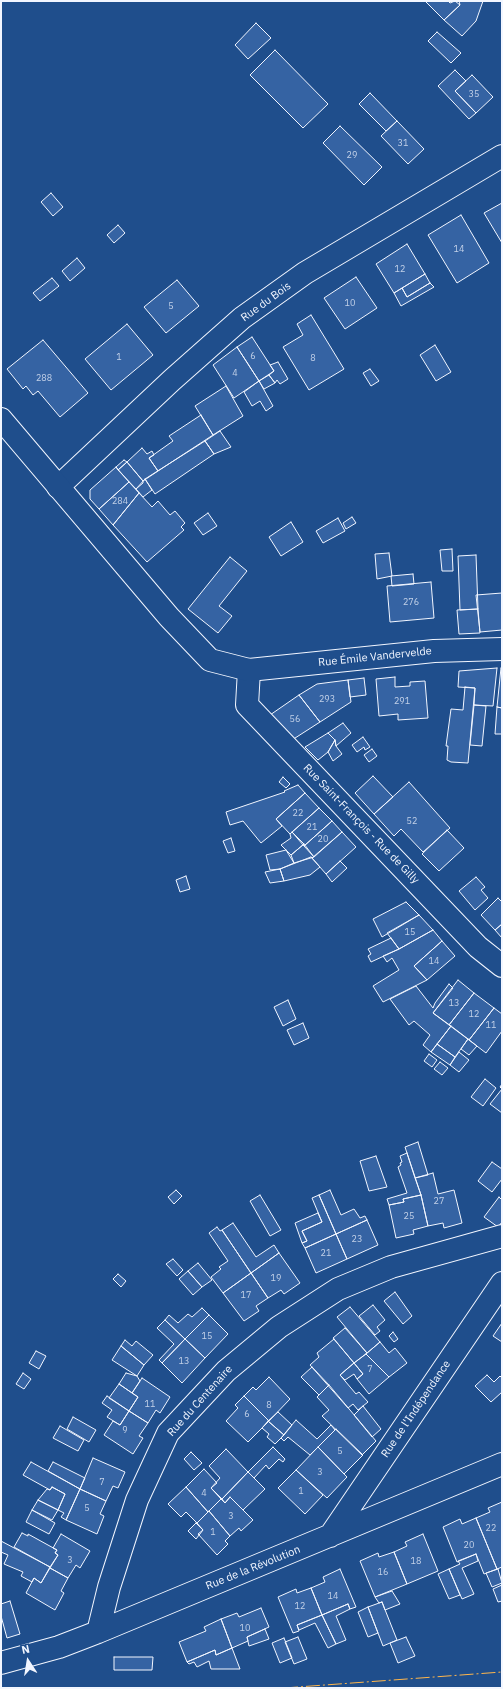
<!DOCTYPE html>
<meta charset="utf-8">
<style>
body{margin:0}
#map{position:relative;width:503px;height:1689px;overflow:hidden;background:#1f4e8c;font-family:"IBM Plex Sans",sans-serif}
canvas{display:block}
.frame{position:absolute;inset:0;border:2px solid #f2f6ff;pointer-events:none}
.north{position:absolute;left:8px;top:1641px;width:40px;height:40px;-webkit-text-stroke:3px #1f4e8c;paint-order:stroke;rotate:348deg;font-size:11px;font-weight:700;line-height:16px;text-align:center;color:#f2f6ff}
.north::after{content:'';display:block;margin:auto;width:14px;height:18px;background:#f2f6ff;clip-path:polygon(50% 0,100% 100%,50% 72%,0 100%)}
</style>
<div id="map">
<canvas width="503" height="1689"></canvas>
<div class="frame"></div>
<div class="north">N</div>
</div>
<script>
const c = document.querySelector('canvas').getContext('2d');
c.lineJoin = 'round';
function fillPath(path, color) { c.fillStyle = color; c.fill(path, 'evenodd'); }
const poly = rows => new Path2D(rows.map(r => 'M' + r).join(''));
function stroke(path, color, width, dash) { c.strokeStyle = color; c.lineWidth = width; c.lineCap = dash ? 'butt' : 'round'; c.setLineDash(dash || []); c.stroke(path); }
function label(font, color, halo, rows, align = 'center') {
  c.font = font + ' "IBM Plex Sans",sans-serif'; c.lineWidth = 3; c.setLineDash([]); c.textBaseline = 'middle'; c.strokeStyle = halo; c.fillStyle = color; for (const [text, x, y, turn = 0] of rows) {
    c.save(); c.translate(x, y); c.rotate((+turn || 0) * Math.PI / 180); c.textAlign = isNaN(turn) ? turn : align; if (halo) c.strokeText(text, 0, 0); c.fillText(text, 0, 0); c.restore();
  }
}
const building = poly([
 [425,1,448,1,450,3,455,1,460,5,444,20,425,1],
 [459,1,483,1,476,21,462,36,444,20,460,5,459,1],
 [256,23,271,38,248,59,235,45,256,23],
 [437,32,461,53,451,63,428,41,437,32],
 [275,50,328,104,303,128,250,75,275,50],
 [455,70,466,81,455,91,476,113,469,119,438,86,455,70],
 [472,75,493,97,476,113,455,91,472,75],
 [370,93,397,121,386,131,359,104,370,93],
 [397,121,424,149,408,164,381,136,397,121],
 [340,126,382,167,364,185,323,143,340,126],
 [51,193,63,207,53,216,41,202,51,193],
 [502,203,502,243,484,213,502,203],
 [461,215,489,263,457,283,428,235,461,215],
 [118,225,125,233,114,243,107,235,118,225],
 [407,244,425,274,394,293,376,264,407,244],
 [77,258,85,268,70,281,62,271,77,258],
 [425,274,430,283,407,297,402,288,425,274],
 [356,277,377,308,345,329,324,298,356,277],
 [52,278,59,286,40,301,33,293,52,278],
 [177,280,199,306,166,333,144,307,177,280],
 [430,283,434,287,401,306,394,293,402,288,407,297,430,283],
 [311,315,344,369,309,390,283,347,303,335,297,324,311,315],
 [127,324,153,355,111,390,85,359,127,324],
 [252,337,274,371,259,381,237,347,252,337],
 [43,340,88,393,60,417,38,391,33,395,26,386,23,389,7,369,43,340],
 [435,345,451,372,436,381,420,355,435,345],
 [237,347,259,381,234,398,213,365,237,347],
 [278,362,288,379,280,384,277,380,275,383,269,375,274,371,270,365,278,362],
 [370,369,379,381,371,386,363,373,370,369],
 [269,375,275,383,264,389,259,381,269,375],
 [259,381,273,406,266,411,260,401,252,406,244,392,259,381],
 [226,386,243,416,213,435,195,406,226,386],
 [201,415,213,435,158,471,149,458,173,441,169,436,201,415],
 [220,431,231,447,214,454,205,441,220,431],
 [205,441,214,454,155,494,145,479,205,441],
 [142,448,147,454,152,451,154,455,149,458,158,471,143,481,127,462,142,448],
 [124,460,127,462,118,470,116,467,124,460],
 [127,462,143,481,143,483,136,489,118,470,127,462],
 [116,467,129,482,99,509,90,499,90,490,116,467],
 [145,479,152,490,143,497,136,489,145,479],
 [129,482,139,493,113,525,99,509,129,482],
 [139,493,152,507,158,501,170,515,175,511,185,523,181,527,184,530,147,562,113,525,139,493],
 [208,513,217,526,203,535,194,523,208,513],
 [352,517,356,523,346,529,343,523,352,517],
 [338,518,345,531,323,543,316,531,338,518],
 [291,522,303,542,281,556,269,537,291,522],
 [452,549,453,571,442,571,440,550,452,549],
 [389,553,392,576,377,579,375,554,389,553],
 [476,555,478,609,460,610,458,556,476,555],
 [230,557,247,571,219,606,232,616,218,633,188,609,230,557],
 [413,574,414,584,392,586,391,576,413,574],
 [431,582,434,618,390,622,387,586,431,582],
 [502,593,502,630,480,632,476,595,502,593],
 [478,609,480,633,459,634,457,610,478,609],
 [497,668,493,706,474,705,475,688,458,687,459,671,497,668],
 [501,668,502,668,502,708,497,707,501,668],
 [395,677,395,687,410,686,410,682,425,681,428,718,398,720,398,714,379,716,376,679,395,677],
 [364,678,366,695,350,697,348,680,364,678],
 [348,680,351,702,320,722,299,695,317,684,348,680],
 [465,687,475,688,468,763,451,762,447,760,448,746,446,746,451,709,463,710,465,687],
 [299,695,320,722,292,740,270,715,299,695],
 [474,705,486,706,482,746,470,745,474,705],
 [497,707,502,708,502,734,495,734,497,707],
 [343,723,351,733,336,746,335,740,328,733,343,723],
 [328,733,335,740,328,752,318,760,305,747,328,733],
 [363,737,370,747,365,750,364,747,357,752,352,745,363,737],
 [335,740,336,746,342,754,333,761,328,752,335,740],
 [372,749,377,756,369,762,364,755,372,749],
 [373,776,393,797,374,814,355,793,373,776],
 [283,777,290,784,286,788,279,782,283,777],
 [409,782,450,828,423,852,401,829,394,836,374,814,409,782],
 [298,785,305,793,276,819,282,826,261,843,243,821,230,825,226,812,285,792,284,791,298,785],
 [305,793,319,808,290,834,276,819,305,793],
 [319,808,332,821,304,846,292,832,319,808],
 [332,821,342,832,314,857,304,846,332,821],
 [447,830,464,848,439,871,422,854,447,830],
 [292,832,304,844,291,855,281,845,291,838,290,834,292,832],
 [342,832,356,847,326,874,312,858,342,832],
 [231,838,235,851,228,853,223,841,231,838],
 [304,844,314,857,294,863,291,855,304,844],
 [286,850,294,863,280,869,270,870,266,855,286,850],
 [311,857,320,867,310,875,284,881,280,869,311,857],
 [340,861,347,868,332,882,326,874,340,861],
 [280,869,284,881,270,883,265,872,280,869],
 [186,876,190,889,180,892,176,880,186,876],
 [476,877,485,887,481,890,488,898,475,910,459,891,476,877],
 [498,898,502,902,502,924,495,930,481,915,498,898],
 [406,902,419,915,382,937,373,919,406,902],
 [419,915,433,930,399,949,387,933,419,915],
 [502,924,502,938,495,930,502,924],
 [433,930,442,941,414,966,427,980,383,1002,373,986,399,970,392,958,387,962,383,956,399,949,433,930],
 [391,938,399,949,371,962,368,956,371,954,368,949,391,938],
 [442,941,455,956,427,980,414,966,442,941],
 [458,980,474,993,449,1025,433,1013,458,980],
 [449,984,453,988,433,1013,451,1026,431,1052,423,1045,430,1035,414,1021,409,1025,390,999,416,986,433,1008,435,1003,449,984],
 [474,993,494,1008,469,1040,449,1025,474,993],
 [288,1000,296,1019,283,1026,274,1007,288,1000],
 [494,1008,502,1014,502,1031,486,1053,469,1040,494,1008],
 [303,1023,309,1038,294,1045,287,1030,303,1023],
 [451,1026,468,1039,455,1057,437,1044,451,1026],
 [468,1039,477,1046,469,1055,461,1049,468,1039],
 [437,1044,455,1057,450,1065,431,1052,437,1044],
 [459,1052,469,1060,459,1072,450,1065,459,1052],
 [429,1054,437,1060,432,1067,424,1061,429,1054],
 [440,1062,448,1068,442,1075,434,1069,440,1062],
 [485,1079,496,1088,483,1106,471,1097,485,1079],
 [502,1084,502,1113,490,1104,502,1089,500,1087,502,1084],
 [418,1142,428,1175,415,1178,405,1147,418,1142],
 [407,1153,421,1195,403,1199,404,1202,389,1205,387,1199,407,1193,398,1167,401,1165,400,1163,402,1162,400,1156,407,1153],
 [376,1156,387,1187,369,1191,360,1161,376,1156],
 [492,1162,502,1169,502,1179,492,1192,478,1181,492,1162],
 [433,1173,438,1194,454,1190,462,1223,444,1228,443,1223,428,1226,421,1195,415,1178,433,1173],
 [176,1190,182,1196,174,1204,168,1197,176,1190],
 [330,1190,341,1215,354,1209,360,1218,365,1216,367,1220,336,1234,319,1195,330,1190],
 [260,1195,281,1230,270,1236,250,1201,260,1195],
 [319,1195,336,1234,305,1248,302,1243,307,1241,302,1231,322,1222,312,1198,319,1195],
 [421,1195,428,1226,413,1230,414,1234,396,1238,389,1205,404,1202,403,1199,421,1195],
 [499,1197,502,1200,502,1222,498,1227,484,1217,499,1197],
 [318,1213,322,1222,302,1231,307,1241,302,1243,295,1223,318,1213],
 [367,1220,378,1245,347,1259,336,1234,367,1220],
 [233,1223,256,1257,274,1245,279,1253,251,1273,222,1230,233,1223],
 [217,1227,220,1231,222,1230,251,1273,223,1293,211,1277,221,1269,219,1267,228,1261,209,1233,217,1227],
 [336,1234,347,1259,316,1273,305,1248,336,1234],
 [279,1253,300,1283,284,1294,281,1290,268,1298,251,1273,279,1253],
 [173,1259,183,1270,177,1276,166,1264,173,1259],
 [198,1263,212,1280,202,1287,188,1271,198,1263],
 [188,1271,202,1287,193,1295,179,1279,188,1271],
 [251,1273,268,1298,256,1306,259,1311,244,1321,223,1293,251,1273],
 [118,1274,126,1281,121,1287,113,1279,118,1274],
 [395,1292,412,1316,403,1324,384,1301,395,1292],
 [373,1305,385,1320,377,1327,380,1331,375,1335,359,1316,373,1305],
 [350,1307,380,1342,367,1353,337,1317,350,1307],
 [202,1308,209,1315,185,1339,165,1320,169,1315,178,1323,188,1314,192,1317,202,1308],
 [209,1315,228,1334,205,1358,185,1339,209,1315],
 [165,1320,185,1339,162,1363,159,1360,174,1344,157,1328,165,1320],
 [502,1323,502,1342,493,1336,502,1323],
 [345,1328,367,1353,354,1363,333,1338,345,1328],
 [393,1332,398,1339,394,1342,389,1336,393,1332],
 [185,1339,205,1358,182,1383,162,1363,185,1339],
 [334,1339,354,1363,340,1375,356,1394,359,1392,368,1402,358,1410,353,1404,348,1408,310,1365,319,1357,317,1353,334,1339],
 [125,1340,132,1346,136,1341,153,1355,144,1365,121,1346,125,1340],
 [380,1342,389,1353,395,1348,407,1363,389,1377,366,1354,380,1342],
 [121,1346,144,1365,137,1376,112,1360,121,1346],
 [36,1351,46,1356,39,1369,29,1363,36,1351],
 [366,1354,389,1377,369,1394,357,1379,363,1374,354,1363,366,1354],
 [354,1363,363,1374,357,1379,354,1374,345,1380,340,1375,354,1363],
 [312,1367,329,1385,319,1395,301,1377,312,1367],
 [23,1373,31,1379,24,1389,16,1384,23,1373],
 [126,1373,137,1376,140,1381,132,1393,119,1384,126,1373],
 [487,1375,494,1382,500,1376,502,1378,502,1392,491,1402,475,1386,487,1375],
 [269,1377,290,1399,269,1421,244,1396,253,1387,256,1390,269,1377],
 [142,1378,170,1397,160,1413,156,1410,148,1423,129,1411,138,1397,132,1393,142,1378],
 [119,1384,138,1397,129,1411,109,1398,119,1384],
 [329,1385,376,1441,362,1455,322,1416,329,1410,317,1397,329,1385],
 [107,1396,129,1411,120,1425,107,1417,112,1410,102,1403,107,1396],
 [244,1396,269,1421,248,1442,226,1421,238,1408,235,1405,244,1396],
 [363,1406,381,1429,372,1437,354,1415,363,1406],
 [129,1411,148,1423,139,1436,143,1438,133,1454,104,1435,113,1421,120,1425,129,1411],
 [278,1412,292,1425,284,1435,268,1421,278,1412],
 [73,1417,96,1430,89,1442,67,1429,73,1417],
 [296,1420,317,1439,331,1425,335,1430,310,1455,288,1437,284,1441,281,1438,296,1420],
 [268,1421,284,1435,275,1444,267,1437,269,1434,262,1428,268,1421],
 [60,1426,84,1440,78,1451,53,1438,60,1426],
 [336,1429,363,1455,344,1474,318,1447,336,1429],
 [273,1447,285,1459,283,1462,279,1459,269,1469,266,1465,254,1478,248,1472,273,1447],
 [318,1447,347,1477,327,1498,296,1470,318,1447],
 [226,1449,248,1472,222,1499,211,1488,220,1478,209,1466,226,1449],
 [191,1452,202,1463,194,1470,184,1459,191,1452],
 [93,1458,125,1472,118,1488,113,1486,106,1501,80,1489,93,1458],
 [31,1462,80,1489,66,1520,61,1517,64,1513,58,1510,65,1494,52,1487,50,1490,23,1475,31,1462],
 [53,1462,85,1478,80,1489,48,1471,53,1462],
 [204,1469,217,1483,211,1488,221,1499,208,1512,186,1487,204,1469],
 [296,1470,323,1495,305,1514,278,1488,296,1470],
 [248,1472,265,1489,243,1510,230,1497,225,1503,222,1499,248,1472],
 [52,1487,65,1494,58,1510,38,1500,47,1489,50,1490,52,1487],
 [186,1487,208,1512,197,1523,186,1512,181,1517,168,1504,186,1487],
 [80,1489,106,1501,100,1514,104,1516,97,1534,66,1520,80,1489],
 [230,1497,253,1520,241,1531,239,1528,230,1536,209,1511,221,1499,225,1503,230,1497],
 [38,1500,58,1510,52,1520,32,1510,38,1500],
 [502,1502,502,1567,497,1569,476,1518,490,1512,488,1508,502,1502],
 [32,1510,55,1523,49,1534,26,1522,32,1510],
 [209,1511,230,1536,225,1541,228,1544,217,1555,198,1534,203,1530,197,1523,209,1511],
 [476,1518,497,1569,484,1574,476,1554,457,1562,443,1527,460,1519,462,1524,476,1518],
 [196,1523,203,1530,196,1539,188,1531,196,1523],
 [22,1533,28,1536,28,1534,57,1550,55,1553,58,1555,50,1567,14,1547,22,1533],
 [61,1534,90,1551,80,1568,76,1565,68,1578,50,1568,58,1555,55,1553,57,1550,53,1548,61,1534],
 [423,1534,438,1571,407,1584,394,1552,407,1546,405,1542,423,1534],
 [1,1541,50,1567,41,1583,34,1578,32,1582,21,1576,23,1572,4,1564,8,1555,1,1552,1,1541],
 [394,1552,407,1584,375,1597,360,1561,378,1553,379,1557,394,1552],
 [476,1554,478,1561,462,1568,474,1594,462,1599,449,1569,460,1564,458,1561,476,1554],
 [50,1568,68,1578,61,1591,64,1593,55,1610,26,1593,34,1578,41,1583,50,1568],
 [340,1569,356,1607,350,1609,348,1604,322,1615,311,1588,325,1582,323,1577,340,1569],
 [449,1569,460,1595,449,1599,438,1574,449,1569],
 [498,1569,502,1583,492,1587,486,1573,498,1569],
 [502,1585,502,1601,498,1602,493,1589,502,1585],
 [311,1588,322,1615,297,1625,299,1631,293,1633,278,1597,296,1589,297,1593,311,1588],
 [392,1591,400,1604,385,1610,382,1602,379,1603,375,1597,392,1591],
 [10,1601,20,1634,7,1638,1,1616,1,1604,10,1601],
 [382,1602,397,1640,383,1646,368,1607,382,1602],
 [348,1604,350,1609,336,1616,346,1640,336,1644,322,1615,348,1604],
 [368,1607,378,1633,368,1637,358,1612,368,1607],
 [261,1608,269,1627,247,1637,248,1641,232,1648,221,1619,237,1613,239,1617,261,1608],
 [322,1615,336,1644,328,1648,315,1623,299,1630,297,1625,322,1615],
 [221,1619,232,1648,216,1655,215,1650,187,1662,179,1642,206,1631,204,1627,221,1619],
 [265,1629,269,1639,249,1646,247,1637,265,1629],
 [298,1637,307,1659,294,1664,285,1642,298,1637],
 [406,1637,415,1656,398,1663,390,1643,406,1637],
 [284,1638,292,1658,280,1663,272,1643,284,1638],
 [232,1648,240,1669,211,1669,209,1661,197,1667,194,1662,189,1664,187,1662,215,1650,216,1655,232,1648],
 [114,1657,153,1657,152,1670,114,1670,114,1657]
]);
const minor = poly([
 [58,487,172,380,242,318,305,273,502,156],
 [249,670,247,705,478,947,502,966],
 [330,1536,502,1283],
 [98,1632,109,1587,137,1500,168,1433,226,1371,279,1327,338,1289,391,1267,502,1236],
 [1,1663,59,1647,98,1632,502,1464]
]);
const tertiary = poly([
 [1,419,169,617,210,660,249,670,434,651,502,649]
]);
const power = poly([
 [284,1688,502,1672]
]);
const numberNames = [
 ["35",474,94],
 ["31",403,143],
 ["29",352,155],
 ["14",459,249],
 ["12",400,269],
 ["10",350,303],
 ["5",171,306],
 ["6",253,356],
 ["1",119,357],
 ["8",313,358],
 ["4",235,373],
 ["288",44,378],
 ["284",120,501],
 ["276",411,602],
 ["293",327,699],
 ["291",402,701],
 ["56",295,719],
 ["22",298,813],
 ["52",412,821],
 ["21",312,827],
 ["20",323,839],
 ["15",410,932],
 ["14",434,961],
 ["13",454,1003],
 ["12",474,1014],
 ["11",491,1025],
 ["27",439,1201],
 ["25",409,1216],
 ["23",357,1239],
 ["21",326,1253],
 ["19",276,1278],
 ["17",246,1295],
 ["15",207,1336],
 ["13",184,1361],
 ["7",370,1369],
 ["11",150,1404],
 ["8",269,1405],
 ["6",247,1414],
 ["9",125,1430],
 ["5",340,1451],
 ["3",320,1472],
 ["7",102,1482],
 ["1",301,1491],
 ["4",204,1493],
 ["5",87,1508],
 ["3",231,1516],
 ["22",491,1528],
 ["1",213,1532],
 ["20",469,1545],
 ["3",70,1560],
 ["18",416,1561],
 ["16",383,1572],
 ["14",333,1596],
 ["12",300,1606],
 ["10",245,1628]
];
const streetNames = [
 ["Rue du Bois",266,302,-36],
 ["Rue Émile Vandervelde",375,657,-6],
 ["Rue Saint-François - Rue de Gilly",361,824,46],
 ["Rue du Centenaire",200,1401,-48],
 ["Rue de l'Indépendance",416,1409,-56],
 ["Rue de la Révolution",253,1568,-22]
];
fillPath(building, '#3563a3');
stroke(building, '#f2f6ff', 1);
stroke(minor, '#f2f6ff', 24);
stroke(tertiary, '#f2f6ff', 24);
stroke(minor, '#1f4e8c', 22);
stroke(tertiary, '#1f4e8c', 22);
stroke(power, '#ffb74d', 1, [14, 3, 2, 3]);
label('9px', '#c3d1e8', null, numberNames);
label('11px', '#f2f6ff', '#1f4e8c', streetNames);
</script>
